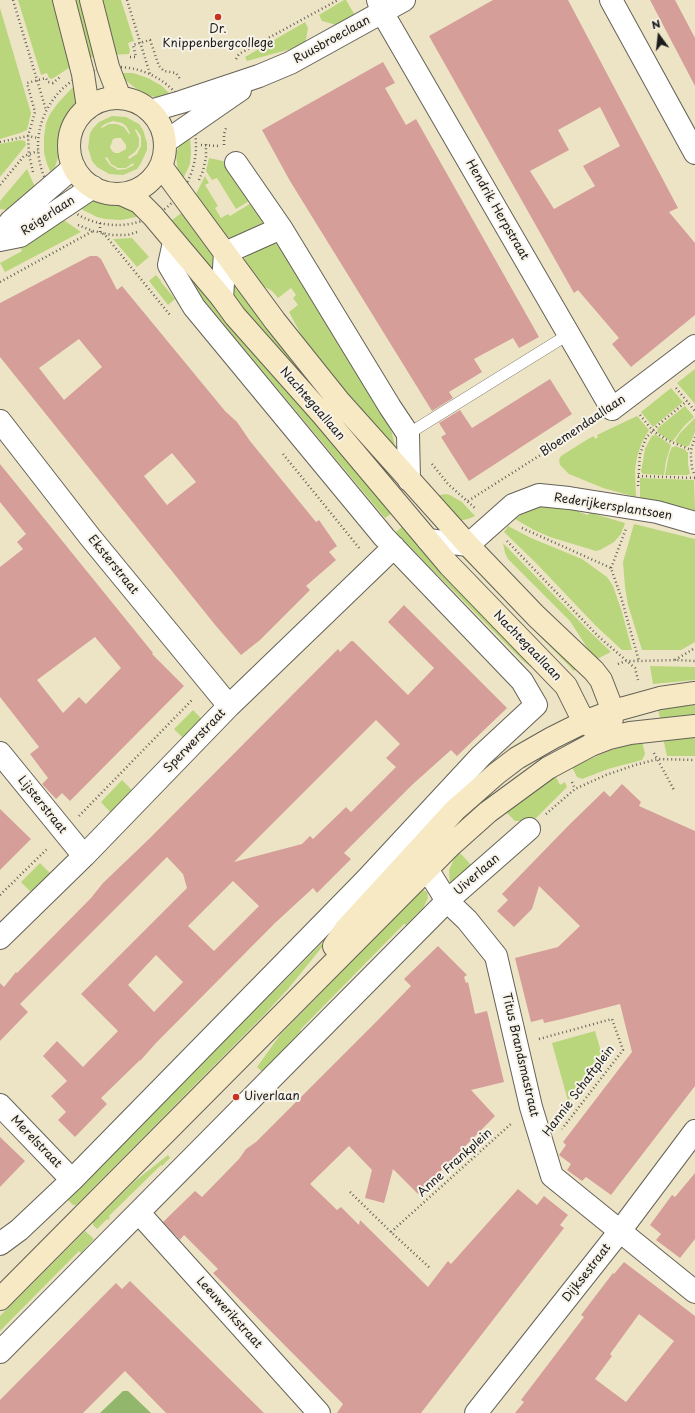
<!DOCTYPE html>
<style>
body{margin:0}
#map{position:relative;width:695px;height:1413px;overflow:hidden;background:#ede4c6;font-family:"Playpen Sans",sans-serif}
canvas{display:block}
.north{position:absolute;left:639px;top:16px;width:40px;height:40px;-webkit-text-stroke:3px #f7f3e8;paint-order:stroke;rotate:345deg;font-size:11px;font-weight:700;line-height:16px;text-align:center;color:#1c1c1c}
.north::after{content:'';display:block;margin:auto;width:14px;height:18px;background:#1c1c1c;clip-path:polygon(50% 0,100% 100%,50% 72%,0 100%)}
</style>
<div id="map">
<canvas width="695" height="1413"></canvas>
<div class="north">N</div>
</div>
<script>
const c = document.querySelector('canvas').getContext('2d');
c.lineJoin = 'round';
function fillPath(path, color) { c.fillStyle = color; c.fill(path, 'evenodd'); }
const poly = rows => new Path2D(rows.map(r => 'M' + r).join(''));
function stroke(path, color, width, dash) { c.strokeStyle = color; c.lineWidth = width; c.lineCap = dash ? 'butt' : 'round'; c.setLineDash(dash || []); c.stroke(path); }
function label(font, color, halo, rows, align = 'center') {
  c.font = font + ' "Playpen Sans",sans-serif'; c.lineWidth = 4; c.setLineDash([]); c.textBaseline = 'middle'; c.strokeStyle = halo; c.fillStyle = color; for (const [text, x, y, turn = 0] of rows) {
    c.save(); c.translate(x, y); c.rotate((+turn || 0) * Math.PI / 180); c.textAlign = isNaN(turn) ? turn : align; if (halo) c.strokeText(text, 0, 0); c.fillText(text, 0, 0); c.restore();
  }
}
const green = poly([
 [18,0,57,0,75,64,52,79,49,78,47,73,41,75],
 [71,0,80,0,96,56,88,58],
 [102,0,121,0,134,41,128,43,130,50,129,54,112,55],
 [344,0,346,0,356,17,340,26,322,21,319,15],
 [0,8,31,113,27,130,20,133,0,139],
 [305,22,308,28,305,45,247,61,245,57],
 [121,73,133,73,148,78,162,86,172,96,159,98,143,94,124,79],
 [78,83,78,100,63,130,58,158,55,167,51,173,47,164,44,153,44,137,46,123,50,114,58,103,71,89],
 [112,116,126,117,139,124,143,130,147,143,147,150,141,163,137,169,123,175,109,174,97,167,92,161,88,148,90,133,94,127,99,122],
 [113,121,122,123,126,126,130,133,129,134,124,127,117,124,109,124,102,128,101,127,105,124],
 [136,129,141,136,141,146,137,154,129,159,128,157,135,152,139,146,139,138,135,130],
 [117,138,121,138,126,145,126,149,119,153,115,153,112,151,110,147,113,139],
 [107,157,111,164,118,168,126,168,133,163,134,165,126,169,118,170,110,165,105,158],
 [190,137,191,152,190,164,182,181,178,174,176,154,180,143],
 [20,140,25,141,26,145,0,177,0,144],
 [209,158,223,161,227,163,254,198,236,209,217,178,212,180,206,171],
 [27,169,35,187,8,210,0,209,0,201],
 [205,176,209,183,205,185,218,206,215,208,221,218,228,214,230,216,256,200,264,220,261,225,235,238,230,238,223,235,194,198],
 [94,200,130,207,141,216,121,220,105,219,97,217,75,206,85,201],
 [184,211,218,257,216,276,168,223],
 [58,216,81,232,5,272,0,263,22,251,21,248,22,246],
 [132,238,149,257,137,267,113,239],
 [274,243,284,248,388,417,396,450,312,355,289,312,298,305,293,298,296,295,291,288,278,298,272,291,256,282,241,261,262,245],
 [188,272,392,513,385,518,193,287,189,281],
 [156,275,161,281,161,282,175,299,168,305,149,281],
 [229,276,317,387,282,359,233,301],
 [695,369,695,404,677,383],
 [671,388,683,402,653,427,641,412],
 [685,406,694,417,684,426,672,442,657,432,658,431,657,430,659,427],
 [637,416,649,430,642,442,637,457,635,470,636,497,603,488,569,474,560,465,559,460,561,456,588,439,594,436,595,439,598,437,597,435],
 [695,418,695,432,689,446,688,445,687,447,676,443,676,441,675,441,680,433],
 [655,434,671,445,666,461,664,475,643,474,641,472,645,449,651,437,653,435,654,436],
 [675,446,686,450,686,452,688,452,688,464,690,474,689,474,688,475,665,475,669,454,672,447,674,447],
 [640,478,694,480,695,511,640,498],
 [445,494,450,495,462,502,475,516,468,519,457,521,436,499,440,495],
 [545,506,573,509,587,515,591,513,625,523,621,534,614,542,600,550,596,551,550,537,534,530,515,519,522,514,533,509],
 [634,524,695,539,695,642,681,650,642,650,628,605,625,587,623,562],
 [403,526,534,664,531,667,522,660,406,543,396,532],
 [508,526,531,538,582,559,607,577,613,586,622,612,632,650,622,650,596,626,536,563,504,532],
 [443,537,582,667,574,671],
 [503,543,588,630,611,652,595,660,570,621,508,559,505,553],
 [650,666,695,667,695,680,653,684],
 [695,705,695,721,661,724,658,709],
 [193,710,203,720,185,740,174,729],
 [695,735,695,756,667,756,663,738],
 [642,741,645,754,642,760,608,769,582,779,577,777,572,767,611,750],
 [555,775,560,785,565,782,567,787,528,826,522,821,515,821,504,810],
 [122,780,133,791,112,814,101,802],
 [459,852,474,868,450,886,449,870,454,859],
 [40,863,51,874,32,893,21,882],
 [423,890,427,892,428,898,423,908,406,925,404,924,300,1030,301,1031,278,1056,265,1074,257,1067,280,1035,419,892],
 [332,929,335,931,288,989,264,1015,89,1192,76,1205,73,1205,67,1199,329,936,327,934],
 [595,1031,603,1058,568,1101,552,1043],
 [168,1155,170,1158,162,1166,161,1165,109,1216,110,1218,108,1220,107,1219,97,1229,93,1225,93,1222,135,1181],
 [85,1231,94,1239,81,1253,79,1251,0,1331,0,1316]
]);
const forest = poly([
 [123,1391,128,1391,151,1413,100,1413]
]);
const building = poly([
 [493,0,568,0,678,208,669,212,695,243,695,315,631,367,612,344,619,338,578,290,574,293,429,36],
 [600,107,620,146,583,166,595,186,554,209,530,171,569,150,558,130],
 [650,0,675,0,695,38,695,86],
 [383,62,395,83,385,88,406,125,416,119,539,337,519,348,513,338,474,359,482,372,449,392,453,398,432,411,290,181,262,130],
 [90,256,97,256,101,259,117,290,122,286,225,411,237,422,250,441,316,522,319,520,337,546,329,552,336,560,306,586,310,590,260,640,241,655,216,626,0,357,0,303],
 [79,339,102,367,64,400,39,368],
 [172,453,196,482,167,505,144,476],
 [550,379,572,414,469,481,441,437,446,434,439,423,460,410,472,428],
 [0,464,153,653,152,654,184,686,70,801,62,793,56,799,42,784,48,778,30,754,39,747,0,697,0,567,23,549,17,542,26,534,0,502],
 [95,637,121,668,86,704,79,697,63,713,37,680],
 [404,605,507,708,457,756,451,750,413,784,344,853,351,859,317,893,313,888,275,923,156,1043,140,1061,140,1060,101,1098,107,1104,75,1137,58,1120,66,1112,51,1096,67,1081,43,1056,57,1041,83,1067,118,1031,81,994,187,888,183,874,167,857,20,1004,28,1012,0,1041,0,983,4,987,16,972,17,973,91,898,103,883,149,839,338,649,340,652,351,641,353,641,408,695,434,668,388,622],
 [376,720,400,744,386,758,396,767,351,812,346,807,313,839,310,836,302,844,234,862],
 [233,881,259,906,214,951,188,926],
 [156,955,183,982,154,1012,128,985],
 [622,784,641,802,639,806,695,831,695,1086,611,1195,586,1177,582,1181,567,1170,571,1164,559,1155,566,1145,563,1142,632,1052,620,1004,562,1019,544,1023,543,1019,531,1022,515,958,558,947,580,926,539,886,532,909,514,927,497,911,508,900,502,894,569,825,604,791,610,797],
 [0,809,31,839,0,870],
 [438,946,467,975,464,977,466,983,468,982,475,1014,487,1011,504,1082,471,1090,495,1116,418,1194,393,1169,384,1203,365,1198,372,1170,349,1146,310,1184,337,1210,341,1207,359,1225,360,1220,428,1287,448,1261,451,1264,518,1189,537,1205,544,1196,568,1215,560,1225,564,1228,421,1413,337,1413,343,1404,213,1273,218,1269,184,1235,180,1240,163,1222,195,1191,202,1197,239,1159,246,1149,256,1142,377,1021,411,986,404,979],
 [0,1137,25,1161,0,1187],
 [695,1173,695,1239,680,1258,656,1240,661,1234,650,1225,672,1195,675,1197],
 [624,1262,695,1316,695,1413,515,1413,524,1402,521,1400,584,1317,581,1315,613,1273,614,1274],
 [639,1314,674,1341,626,1402,595,1379,612,1356,610,1354],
 [130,1281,185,1335,264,1413,166,1413,125,1371,83,1413,0,1413,0,1400,116,1283,122,1289]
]);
const path = poly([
 [13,0,46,110],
 [127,0,150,74],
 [130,57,136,57,133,45,150,40,159,66,164,71,176,73,180,79],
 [236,59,239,54,338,0],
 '38 146a79 79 0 1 1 158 0a79 79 0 1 1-158 0Z',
 [0,142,28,136,38,138],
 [201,145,220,146],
 [224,145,224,134,226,128],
 [33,172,29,155,28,136,35,112,27,83,46,78,48,82,53,83,60,77],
 [199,180,203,171,206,157,206,142],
 [0,185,24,156,38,151],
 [100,223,100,232,105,235,170,315],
 [78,225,93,231,112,235,128,235,137,232],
 [0,282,93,231],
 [676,388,695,411],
 [640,415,653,431,667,440,691,450],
 [695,437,691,450,691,457,692,468,695,476],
 [283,454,360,549],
 [432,464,448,484,476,509],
 [638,476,695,478],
 [638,486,640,454,646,438,658,425,687,401],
 [468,501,594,421],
 [522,528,611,568,621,597,639,661],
 [507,541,599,637,635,668,638,680],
 [611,568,626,529],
 [675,660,695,648],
 [618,664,626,661,639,661,675,660,695,661],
 [654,753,674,790],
 [572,782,575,789],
 [546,814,575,789,606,775,635,765,658,759,695,760],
 [79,816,193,699],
 [0,895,48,848],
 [539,1039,612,1019,623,1050,562,1129],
 [350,1192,391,1232,431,1269],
 [391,1232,512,1123]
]);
const lane = poly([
 [408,434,569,334]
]);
const street = poly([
 [378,0,382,12,612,409,695,346],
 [611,0,695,153],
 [150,111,181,102,259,76,290,63,404,0],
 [165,142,240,90],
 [236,163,281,228,390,407,408,434,409,480],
 [0,235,11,221,74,167],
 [0,240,20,236,93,187],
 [222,298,225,253,281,228],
 [0,421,90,537,229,706],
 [428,540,468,545,513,505,539,495,569,498,657,512,695,523],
 [0,753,84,856],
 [427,869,447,901,467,920,496,956,531,1107,552,1176,695,1292],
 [0,938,84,856,229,706,394,547],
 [0,1105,72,1180],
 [139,1213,319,1413],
 [0,1244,19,1230,72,1180,365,881,481,756,536,705,522,681,384,537,194,307,169,265,174,242],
 [0,1352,447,901,529,829],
 [476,1413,620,1231,695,1131]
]);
const secondary = poly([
 [64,0,83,74,88,108],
 [91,0,108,67,120,98],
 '69 146a48 48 0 1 1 96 0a48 48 0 1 1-96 0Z',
 [161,166,275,321,339,401,468,545,536,616,594,671,601,680,613,711,609,738],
 [121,194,139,202,153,216,222,298,235,316,322,414,449,565,566,686,584,722,609,738],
 [334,946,345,930,455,810,496,774,517,758,552,738,584,722,613,711,660,698,695,693],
 [0,1299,451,845,488,812,548,768,591,745,609,738,630,733,695,726]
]);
const markers = [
 [218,17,4,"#c8321e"],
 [236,1097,4,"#c8321e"]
];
const poiNames = [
 ["Dr.",218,30],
 ["Knippenbergcollege",218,44],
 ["Uiverlaan",244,1097,"left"]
];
const streetNames = [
 ["Ruusbroeclaan",332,40,-29],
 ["Hendrik Herpstraat",497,210,60],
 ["Reigerlaan",48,216,-33],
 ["Nachtegaallaan",312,404,49],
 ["Bloemendaallaan",583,426,-34],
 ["Rederijkersplantsoen",613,507,9],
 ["Eksterstraat",113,565,51],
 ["Nachtegaallaan",527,646,46],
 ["Sperwerstraat",195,741,-46],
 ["Lijsterstraat",42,805,51],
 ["Uiverlaan",477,875,-41],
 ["Titus Brandsmastraat",520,1055,77],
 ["Hannie Schaftplein",579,1091,-53],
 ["Merelstraat",36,1142,46],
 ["Anne Frankplein",455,1163,-42],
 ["Dijksestraat",587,1273,-52],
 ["Leeuwerikstraat",229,1313,48]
];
fillPath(green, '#b9d67c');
fillPath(forest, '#92b76c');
fillPath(building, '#d59e99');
stroke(lane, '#656258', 12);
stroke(street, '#656258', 24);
stroke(secondary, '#656258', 24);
stroke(path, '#656258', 2.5, [1, 3]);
stroke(lane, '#fff', 11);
stroke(street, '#fff', 22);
stroke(secondary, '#f7e9c3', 22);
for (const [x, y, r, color] of markers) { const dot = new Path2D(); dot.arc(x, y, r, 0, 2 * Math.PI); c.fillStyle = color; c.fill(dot); stroke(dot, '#f7f3e8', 1.5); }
label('12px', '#1c1c1c', '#f7f3e8', poiNames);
label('12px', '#1c1c1c', '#f7f3e8', streetNames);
</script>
